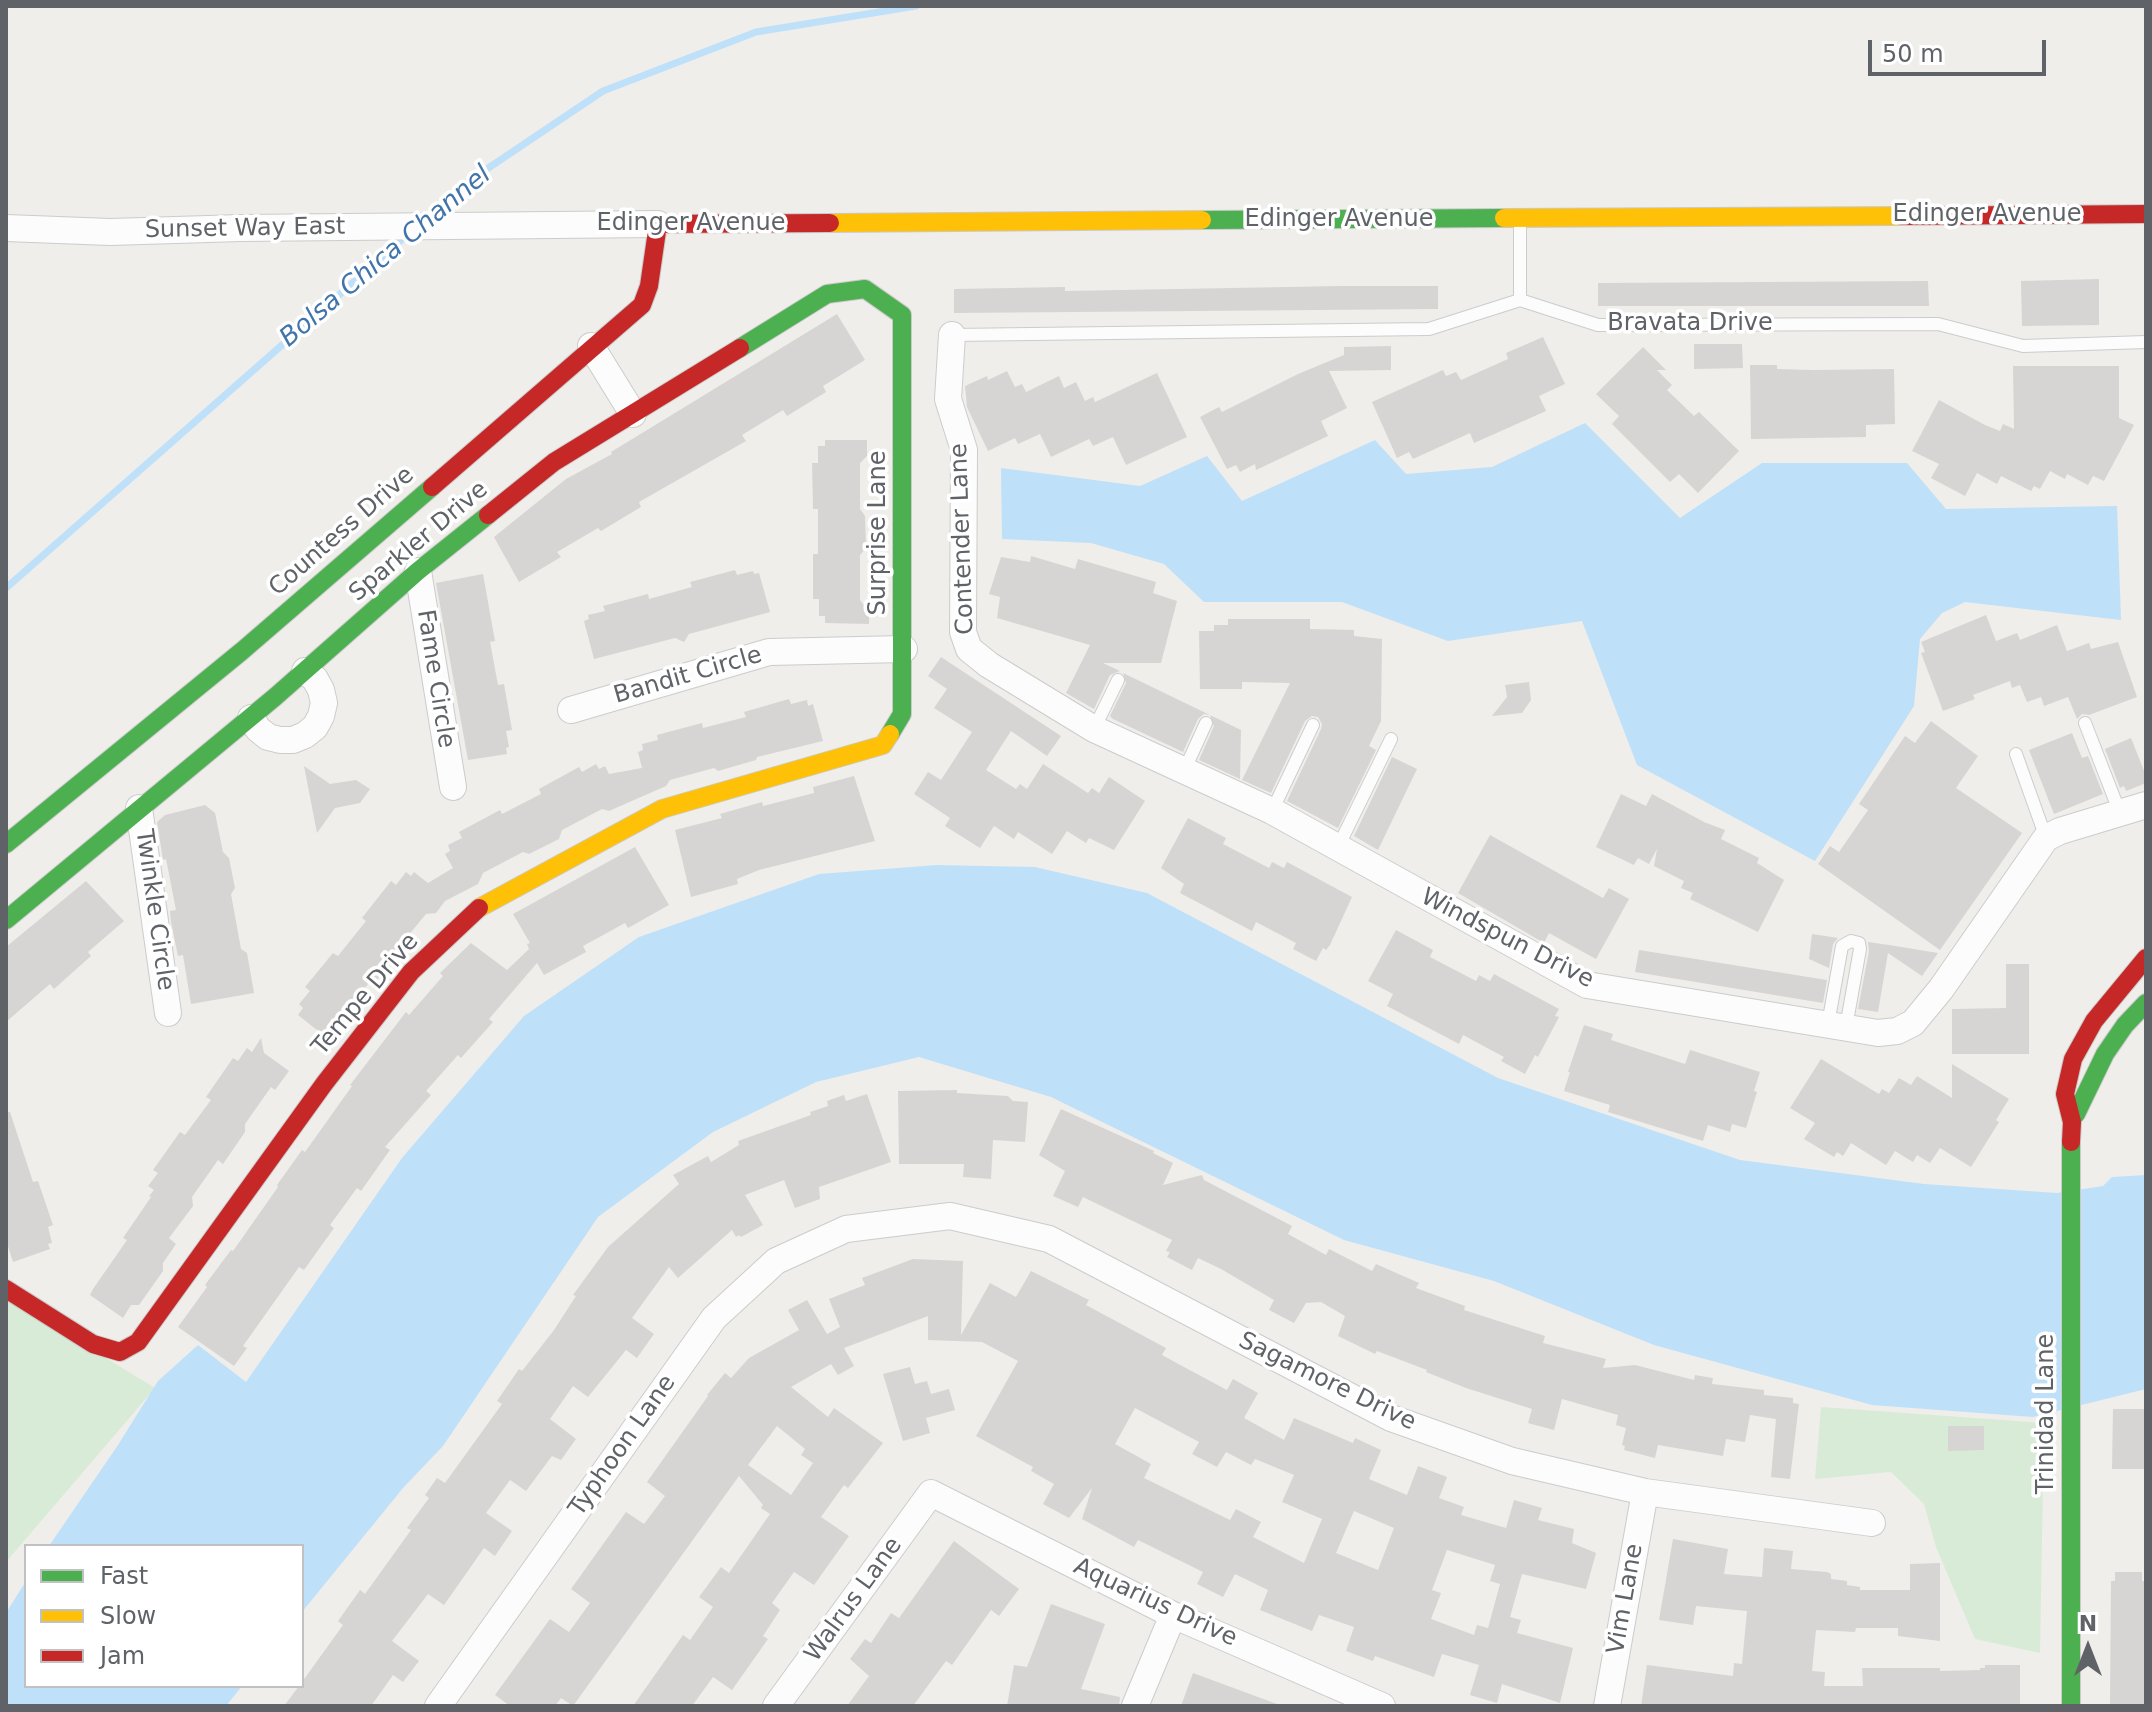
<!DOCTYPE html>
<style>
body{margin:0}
#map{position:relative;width:2152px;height:1712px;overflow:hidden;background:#efeeea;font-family:"DejaVu Sans",sans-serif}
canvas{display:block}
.frame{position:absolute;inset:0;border:8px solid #5f6368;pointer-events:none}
.legend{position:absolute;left:24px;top:1544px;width:280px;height:144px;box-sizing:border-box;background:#fff;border:2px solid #bfc1c3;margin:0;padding:10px 14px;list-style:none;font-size:24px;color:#5f6368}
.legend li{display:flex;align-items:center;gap:16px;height:40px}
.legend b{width:40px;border:2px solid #bfc1c3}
.north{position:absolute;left:2048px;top:1608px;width:80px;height:80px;-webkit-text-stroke:6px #fff;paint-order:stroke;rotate:0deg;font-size:22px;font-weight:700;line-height:32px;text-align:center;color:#5f6368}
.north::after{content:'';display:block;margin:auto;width:28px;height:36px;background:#5f6368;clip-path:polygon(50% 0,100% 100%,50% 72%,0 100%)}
.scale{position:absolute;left:1868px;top:40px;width:178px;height:36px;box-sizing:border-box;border:4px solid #5f6368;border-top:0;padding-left:10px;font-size:24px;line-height:28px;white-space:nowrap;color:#5f6368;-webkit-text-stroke:6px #fff;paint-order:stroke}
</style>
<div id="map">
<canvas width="2152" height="1712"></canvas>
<div class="frame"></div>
<ul class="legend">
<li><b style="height:10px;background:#4caf50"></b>Fast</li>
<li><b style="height:10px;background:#ffc107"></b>Slow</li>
<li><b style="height:10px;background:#c62828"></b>Jam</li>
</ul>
<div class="north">N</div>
<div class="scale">50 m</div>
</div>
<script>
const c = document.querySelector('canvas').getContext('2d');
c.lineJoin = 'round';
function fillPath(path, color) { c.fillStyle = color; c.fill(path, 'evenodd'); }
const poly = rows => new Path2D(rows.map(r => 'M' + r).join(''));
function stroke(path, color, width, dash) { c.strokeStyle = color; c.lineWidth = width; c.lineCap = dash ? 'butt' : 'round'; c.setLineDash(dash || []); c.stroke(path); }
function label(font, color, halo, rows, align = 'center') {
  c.font = font + ' "DejaVu Sans",sans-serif'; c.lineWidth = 7; c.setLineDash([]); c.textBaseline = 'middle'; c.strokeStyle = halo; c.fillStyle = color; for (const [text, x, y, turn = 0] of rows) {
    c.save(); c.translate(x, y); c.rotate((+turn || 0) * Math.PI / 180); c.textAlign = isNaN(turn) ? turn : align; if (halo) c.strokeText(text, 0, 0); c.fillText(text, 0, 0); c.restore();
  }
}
const green = poly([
 [6,1297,155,1388,6,1562],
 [1821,1407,2044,1423,2040,1653,1975,1639,1936,1547,1924,1504,1891,1472,1815,1479]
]);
const water = poly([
 [1585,423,1680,518,1762,463,1907,463,1946,509,2117,506,2121,620,1965,602,1942,613,1920,639,1914,706,1815,861,1637,765,1582,621,1448,641,1342,602,1204,602,1164,564,1091,543,1002,539,1001,468,1140,486,1207,456,1242,501,1375,440,1406,474,1492,467],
 [937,865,1035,867,1147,893,1498,1078,1740,1160,1924,1184,2057,1193,2103,1186,2112,1177,2146,1175,2146,1389,2033,1417,1872,1405,1654,1345,1494,1281,1344,1240,1051,1097,919,1057,816,1082,713,1132,598,1217,443,1446,403,1488,302,1612,302,1546,49,1546,118,1445,158,1381,198,1345,246,1382,402,1158,524,1016,639,937,819,874],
 [26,1581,26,1686,242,1686,226,1706,6,1706,6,1613]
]);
const stream = poly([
 [425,219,469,181,603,91,756,32,916,6],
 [6,588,407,235]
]);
const building = poly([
 [2099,279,2099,325,2022,326,2021,281],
 [1928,281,1929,306,1598,306,1598,283],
 [1343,286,1438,286,1438,309,954,313,954,289,1065,287,1065,291],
 [837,314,865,360,823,386,826,392,787,416,783,410,742,435,746,441,639,502,641,507,601,531,598,528,557,552,561,557,519,582,494,537,566,479,612,454,611,452],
 [1543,337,1565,384,1539,396,1546,411,1474,443,1470,433,1413,459,1409,452,1397,458,1372,402,1443,370,1446,376,1456,372,1461,380,1508,359,1506,353],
 [1694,344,1742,344,1743,368,1694,369],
 [1391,346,1391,370,1329,371,1347,408,1321,421,1328,436,1256,470,1255,464,1240,472,1236,465,1227,469,1200,417,1219,407,1222,412,1298,374,1344,355,1344,347],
 [1643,347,1666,370,1657,370,1672,385,1667,390,1694,416,1699,412,1739,451,1698,493,1679,474,1670,482,1612,424,1619,416,1596,394],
 [1750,365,1777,365,1777,369,1814,370,1894,369,1895,424,1866,425,1866,437,1751,439],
 [2013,366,2119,366,2119,418,2134,425,2104,481,2093,476,2088,485,2067,474,2065,479,2050,471,2040,489,2034,486,2031,491,2001,476,1997,484,1977,473,1965,496,1931,478,1939,464,1912,451,1939,400,1985,425,2000,431,2003,424,2014,429],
 [1007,371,1015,387,1022,384,1026,392,1059,376,1064,388,1076,382,1085,401,1093,397,1095,402,1157,373,1187,437,1126,465,1113,437,1093,446,1089,439,1051,457,1040,434,1018,444,1015,438,988,451,967,407,965,386,987,376,988,380],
 [825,440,867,440,867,456,860,463,860,509,865,516,866,548,860,555,860,600,869,612,869,624,825,623,825,616,819,616,819,599,813,599,813,554,818,554,818,509,813,509,812,463,818,463,818,446,825,446],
 [1031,556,1075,569,1078,559,1156,582,1153,593,1177,601,1161,663,1103,663,1120,671,1110,675,1094,709,1066,693,1090,645,997,618,1000,597,989,594,1001,557,1030,562],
 [735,570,737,575,753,571,754,574,759,573,770,612,689,634,684,642,675,638,594,659,584,621,589,619,588,615,605,611,603,606,648,594,649,599,692,587,690,582],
 [483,574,495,641,490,642,498,685,504,684,512,730,506,731,509,747,506,748,507,754,468,760,436,583],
 [1986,615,1996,641,2017,633,2020,640,2057,625,2067,651,2089,643,2091,649,2118,642,2137,697,2089,715,2082,714,2077,719,2068,697,2044,706,2041,697,2027,702,2020,685,2012,688,2010,681,1973,695,1975,699,1943,711,1921,653,1925,652,1921,642],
 [1228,619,1310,619,1310,629,1354,630,1354,636,1382,639,1381,721,1369,746,1376,750,1338,828,1287,801,1321,729,1322,724,1318,717,1312,716,1305,721,1271,793,1242,780,1290,683,1242,682,1242,689,1200,689,1199,631,1214,631,1214,625,1228,625],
 [941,657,1061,736,1047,756,1011,731,986,770,1016,789,1020,784,1027,789,1043,764,1088,793,1092,788,1099,793,1109,777,1145,801,1114,850,1089,838,1086,843,1067,831,1052,854,1018,832,1014,839,994,826,980,848,945,826,950,818,914,794,928,772,941,780,972,732,934,708,947,689,928,676],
 [1123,673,1241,730,1240,779,1199,760,1214,726,1210,715,1204,714,1198,719,1183,752,1113,719,1110,716,1126,683],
 [1529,682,1531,700,1522,713,1492,716,1507,697,1505,685],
 [789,699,791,704,807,700,808,706,813,704,823,741,757,757,756,760,718,771,714,768,670,780,666,786,609,811,602,809,562,830,559,839,529,854,523,852,483,873,478,884,445,901,436,913,426,914,398,948,401,951,373,985,369,983,340,1017,340,1029,331,1041,298,1015,303,1008,299,1004,310,991,305,987,333,953,338,956,366,921,362,918,391,881,396,885,406,872,411,876,414,872,428,883,453,868,445,854,450,851,448,845,462,838,459,832,500,810,502,814,541,794,539,789,579,767,582,772,596,764,599,769,605,766,609,774,642,768,638,752,643,750,642,744,658,740,657,735,702,723,703,728,746,717,744,712],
 [1931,721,1978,756,1956,788,2022,833,1940,950,1818,864,1830,846,1839,852,1868,810,1859,804,1905,736,1915,743],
 [2072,733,2082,758,2088,756,2103,794,2054,814,2029,750],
 [2131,738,2146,776,2146,783,2126,791,2124,786,2120,788,2105,749],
 [1392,757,1417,769,1378,850,1354,836],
 [304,766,330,784,356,780,370,789,360,803,335,808,317,833],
 [854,776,875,841,759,870,737,879,738,884,691,897,675,830,722,818,720,814,762,802,763,806,814,793,813,787],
 [1621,794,1646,806,1652,794,1704,822,1725,830,1721,839,1759,858,1757,863,1784,880,1758,932,1690,899,1693,893,1681,888,1684,881,1654,866,1657,849,1649,864,1638,858,1634,865,1596,847],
 [205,805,215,813,223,852,229,858,235,888,231,894,241,949,247,953,254,993,191,1004,183,955,178,956,171,922,170,911,176,910,166,859,163,860,157,822,165,815],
 [1188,818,1226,838,1223,844,1269,868,1272,862,1284,868,1287,862,1352,897,1330,945,1326,950,1323,948,1316,961,1293,949,1296,943,1256,922,1252,931,1180,893,1184,884,1161,868],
 [1490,835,1603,898,1609,888,1629,899,1596,959,1549,933,1544,943,1458,893],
 [635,847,669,905,628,928,625,923,583,946,586,952,544,975,537,963,489,1019,493,1022,461,1058,458,1055,426,1091,431,1095,385,1147,390,1150,361,1191,357,1188,330,1225,334,1228,304,1270,299,1267,243,1346,247,1348,234,1366,178,1327,207,1287,205,1285,231,1250,233,1251,278,1187,277,1185,302,1150,305,1152,352,1086,350,1085,406,1012,409,1015,443,976,440,973,471,943,507,970,529,949,527,944,530,943,513,914],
 [86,881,124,921,88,952,91,956,54,989,50,984,6,1022,6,947],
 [1396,930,1433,950,1430,957,1476,981,1479,975,1490,981,1494,974,1559,1009,1555,1016,1559,1017,1538,1057,1535,1055,1525,1074,1501,1061,1504,1057,1463,1035,1459,1044,1387,1006,1393,994,1368,981],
 [1812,934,1838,938,1833,944,1829,968,1809,959],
 [1868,942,1889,945,1938,953,1922,976,1888,953,1878,1012,1858,1009,1869,951],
 [1639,950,1827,980,1823,1003,1635,972],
 [2006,964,2029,964,2029,1054,1952,1054,1952,1009,2006,1008],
 [1584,1025,1613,1034,1611,1040,1685,1064,1690,1050,1760,1072,1754,1091,1757,1092,1746,1128,1732,1124,1730,1132,1708,1125,1703,1141,1608,1112,1610,1105,1564,1091,1570,1072,1568,1072],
 [261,1038,264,1053,289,1071,275,1090,271,1087,245,1124,245,1132,223,1164,218,1160,192,1197,193,1206,169,1238,176,1244,163,1263,163,1271,139,1305,131,1305,123,1318,90,1295,93,1289,127,1240,123,1238,151,1197,149,1196,154,1190,148,1186,158,1173,153,1170,180,1132,185,1135,211,1100,206,1097,233,1058,238,1061,247,1048,252,1052],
 [1821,1059,1879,1094,1882,1089,1889,1093,1899,1078,1911,1085,1917,1076,1952,1098,1952,1064,2009,1099,1996,1120,1999,1122,1971,1167,1940,1148,1930,1163,1917,1155,1913,1162,1895,1151,1886,1165,1851,1143,1843,1156,1837,1152,1834,1157,1804,1139,1815,1123,1790,1108],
 [957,1090,957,1093,1008,1096,1013,1101,1028,1102,1025,1142,993,1140,991,1179,963,1177,964,1164,899,1164,898,1091],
 [867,1094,891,1162,819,1187,820,1199,795,1208,784,1180,745,1195,763,1225,741,1237,739,1235,736,1237,732,1230,678,1278,669,1267,632,1318,654,1334,637,1358,626,1350,588,1397,573,1386,550,1419,576,1439,561,1460,552,1456,526,1491,510,1480,486,1513,512,1531,495,1556,484,1548,444,1605,428,1594,392,1641,419,1661,403,1682,393,1675,371,1706,284,1706,299,1686,302,1686,302,1682,343,1625,338,1621,360,1590,365,1594,411,1530,407,1528,429,1498,425,1495,437,1478,445,1483,502,1404,497,1401,519,1369,522,1371,554,1330,576,1296,573,1295,608,1247,679,1184,673,1175,708,1156,711,1162,739,1145,738,1141,811,1115,810,1112,828,1106,827,1101,844,1095,846,1101],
 [1061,1109,1154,1151,1153,1153,1173,1163,1163,1185,1202,1175,1204,1180,1292,1226,1288,1234,1326,1255,1329,1249,1372,1271,1376,1264,1419,1283,1416,1288,1465,1306,1464,1310,1545,1336,1543,1343,1606,1359,1603,1368,1635,1365,1694,1380,1695,1375,1713,1378,1712,1384,1764,1390,1764,1395,1793,1398,1793,1403,1799,1404,1790,1479,1771,1477,1776,1419,1750,1415,1745,1442,1726,1439,1723,1456,1658,1445,1655,1458,1624,1450,1625,1446,1622,1445,1626,1428,1616,1425,1618,1415,1562,1399,1554,1430,1528,1423,1532,1409,1466,1388,1426,1372,1427,1370,1377,1351,1375,1354,1338,1336,1345,1316,1321,1302,1306,1303,1294,1323,1269,1310,1274,1300,1221,1269,1198,1258,1192,1270,1167,1257,1170,1252,1166,1251,1172,1240,1083,1197,1078,1207,1053,1196,1065,1171,1039,1155],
 [6,1112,10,1112,33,1182,38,1181,53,1225,48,1227,52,1243,48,1244,50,1249,13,1262,6,1240],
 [913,1259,963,1261,961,1335,990,1283,1016,1297,1031,1271,1089,1300,1086,1305,1166,1348,1162,1355,1184,1367,1227,1390,1233,1379,1258,1393,1244,1418,1284,1440,1294,1418,1353,1443,1355,1438,1381,1450,1369,1479,1407,1495,1418,1466,1447,1477,1439,1498,1464,1507,1461,1515,1506,1528,1514,1500,1542,1508,1538,1520,1574,1529,1572,1543,1596,1553,1586,1589,1522,1574,1510,1617,1521,1620,1517,1633,1573,1648,1560,1703,1502,1684,1497,1703,1470,1695,1479,1665,1442,1654,1434,1677,1375,1656,1373,1661,1346,1651,1354,1627,1319,1615,1312,1631,1260,1610,1268,1590,1235,1574,1223,1597,1197,1584,1203,1572,1138,1540,1134,1547,1082,1519,1092,1488,1069,1518,1043,1504,1054,1484,1031,1471,1033,1467,976,1436,1018,1361,982,1342,928,1340,928,1316,844,1348,854,1366,838,1375,831,1364,791,1387,828,1417,834,1408,883,1443,848,1488,844,1485,821,1517,849,1536,814,1585,794,1572,772,1603,780,1610,763,1636,768,1639,732,1690,713,1677,692,1706,633,1706,683,1635,690,1640,713,1607,699,1597,721,1567,729,1573,770,1514,761,1508,763,1505,739,1476,573,1706,561,1698,555,1706,510,1706,495,1695,550,1619,569,1632,590,1603,571,1589,626,1512,644,1524,665,1496,647,1482,708,1396,707,1395,725,1373,731,1378,749,1358,799,1330,788,1310,807,1300,827,1334,840,1327,829,1299,865,1285,862,1278],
 [1135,1408,1199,1442,1192,1454,1217,1467,1226,1452,1251,1465,1255,1459,1294,1475,1282,1502,1322,1519,1304,1563,1253,1537,1261,1522,1236,1509,1230,1520,1144,1478,1151,1464,1115,1444],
 [777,1426,805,1449,801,1455,813,1463,791,1495,748,1465],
 [1354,1511,1394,1528,1378,1570,1336,1553],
 [1447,1550,1495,1565,1490,1581,1500,1584,1488,1628,1477,1625,1474,1635,1431,1619,1441,1593,1432,1590],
 [910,1367,915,1384,927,1381,931,1394,949,1389,955,1410,926,1418,930,1433,903,1441,883,1374],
 [2113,1409,2146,1409,2146,1469,2112,1469],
 [1948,1426,1984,1426,1984,1450,1948,1451],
 [1673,1539,1728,1549,1724,1574,1762,1577,1764,1548,1793,1551,1791,1569,1827,1572,1831,1574,1831,1579,1847,1581,1847,1585,1860,1587,1860,1590,1910,1590,1910,1564,1940,1563,1940,1641,1898,1636,1898,1628,1856,1628,1855,1632,1816,1630,1812,1671,1825,1672,1824,1686,1863,1686,1862,1668,1940,1668,1940,1671,1980,1670,1980,1668,1985,1668,1985,1665,2020,1665,2020,1706,1641,1706,1647,1665,1733,1676,1734,1663,1742,1664,1747,1611,1696,1606,1693,1625,1659,1620],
 [954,1541,1019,1589,999,1616,991,1610,952,1665,946,1661,913,1706,847,1706,869,1676,850,1659,865,1639,871,1643,891,1613,899,1618],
 [2115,1572,2142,1572,2142,1581,2146,1581,2146,1706,2110,1706,2111,1581,2115,1581],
 [1051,1604,1105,1624,1081,1689,1120,1697,1119,1706,1007,1706,1014,1665,1027,1667],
 [1193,1673,1277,1704,1276,1706,1181,1706]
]);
const lane = poly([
 [1520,300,1520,223],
 [952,335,1429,329,1520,300,1598,325,1938,324,2023,346,2146,342],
 [2085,723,2120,813],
 [1094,729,1118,680],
 [2016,754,2046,838],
 [1184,771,1206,723],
 [1272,811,1313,725],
 [1338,847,1391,739],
 [1828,1024,1842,946,1851,941,1859,943,1860,949,1846,1027]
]);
const street = poly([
 [6,228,110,232,241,228,658,224],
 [952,335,948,399,964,450,963,632,969,649,989,665,1094,729,1272,811,1587,985,1878,1033,1897,1031,1913,1023,1941,989,2046,838,2060,831,2146,805],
 [591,346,633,414],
 [418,571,453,787],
 [571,710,769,652,904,649],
 [251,718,258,729,268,737,280,740,293,740,305,735,315,727,321,716,324,703,321,690,315,679,305,671],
 [139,808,168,1013],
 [438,1706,714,1318,776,1261,846,1229,950,1216,1049,1239,1391,1418,1512,1461,1645,1492,1872,1523],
 [776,1706,931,1493,1173,1615,1382,1706],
 [1135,1706,1173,1615],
 [1607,1706,1645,1492]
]);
const fast = poly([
 [1202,220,1504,218],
 [740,348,827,294,865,289,902,315,902,714,890,734],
 [6,844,242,651,432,487],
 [6,920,275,697,418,571,488,515],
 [2076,1114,2105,1054,2125,1025,2146,1003],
 [2071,1142,2071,1706]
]);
const slow = poly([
 [1504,218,1902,216],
 [830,223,1202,220],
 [479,908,662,809,883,745,890,734]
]);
const jam = poly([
 [1902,216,2146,214],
 [432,487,642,305,649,286,658,224,830,223],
 [488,515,554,462,740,348],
 [2071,1142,2072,1122,2065,1094,2073,1059,2094,1021,2146,958],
 [6,1289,93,1344,120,1352,138,1342,324,1084,411,972,479,908]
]);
const streetNames = [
 ["Edinger Avenue",1987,215],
 ["Edinger Avenue",1339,220],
 ["Edinger Avenue",691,224],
 ["Sunset Way East",245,229,-1],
 ["Bravata Drive",1690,324],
 ["Countess Drive",342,532,-41],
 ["Surprise Lane",879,533,-90],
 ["Contender Lane",963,539,-92],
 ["Sparkler Drive",419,542,-40],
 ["Bandit Circle",688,676,-16],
 ["Fame Circle",435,679,81],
 ["Twinkle Circle",154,910,82],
 ["Windspun Drive",1507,939,27],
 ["Tempe Drive",366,995,-50],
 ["Sagamore Drive",1327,1382,26],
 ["Trinidad Lane",2047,1414,-90],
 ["Typhoon Lane",623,1446,-55],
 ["Vim Lane",1626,1599,-80],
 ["Walrus Lane",854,1600,-54],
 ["Aquarius Drive",1155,1603,25]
];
const waterNames = [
 ["Bolsa Chica Channel",386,257,-40]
];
fillPath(green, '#d8ebd6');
fillPath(water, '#bfe0f9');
stroke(stream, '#bfe0f9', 7);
fillPath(building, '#d6d5d3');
stroke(lane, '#cbcccc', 14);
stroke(street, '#cbcccc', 28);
stroke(fast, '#cacacb', 20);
stroke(slow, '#cacacb', 20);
stroke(jam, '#cacacb', 20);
stroke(lane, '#fdfcfc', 12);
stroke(street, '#fdfcfc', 26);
stroke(fast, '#4caf50', 18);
stroke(slow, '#ffc107', 18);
stroke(jam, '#c62828', 18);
label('24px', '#5f6368', '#fff', streetNames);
label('italic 26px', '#4174aa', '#fff', waterNames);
</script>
